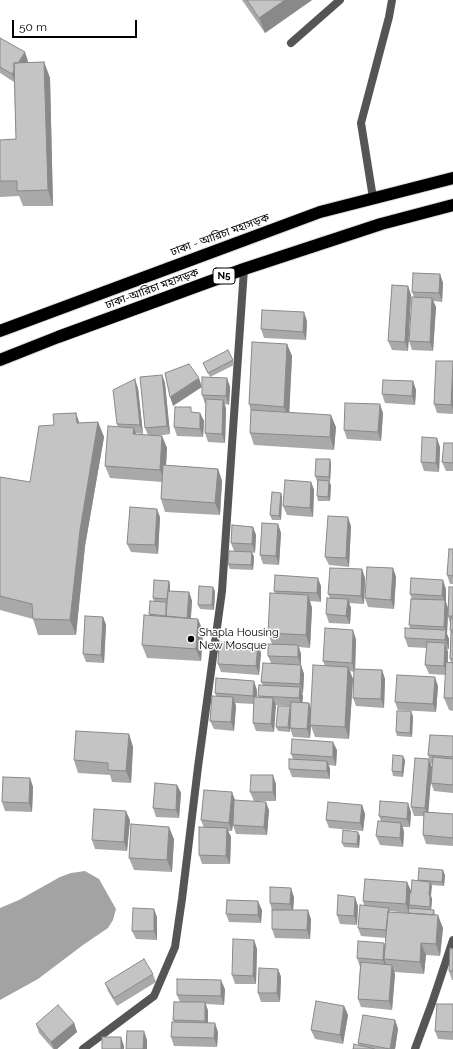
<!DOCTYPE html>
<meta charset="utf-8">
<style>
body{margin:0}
#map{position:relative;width:453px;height:1049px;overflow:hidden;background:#fff;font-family:Raleway,sans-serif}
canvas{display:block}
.scale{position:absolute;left:12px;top:20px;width:125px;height:18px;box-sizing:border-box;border:2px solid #000;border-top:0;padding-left:5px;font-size:12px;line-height:14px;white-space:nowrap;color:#000;-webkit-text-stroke:3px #fff;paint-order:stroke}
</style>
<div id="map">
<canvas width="453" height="1049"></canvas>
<div class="scale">50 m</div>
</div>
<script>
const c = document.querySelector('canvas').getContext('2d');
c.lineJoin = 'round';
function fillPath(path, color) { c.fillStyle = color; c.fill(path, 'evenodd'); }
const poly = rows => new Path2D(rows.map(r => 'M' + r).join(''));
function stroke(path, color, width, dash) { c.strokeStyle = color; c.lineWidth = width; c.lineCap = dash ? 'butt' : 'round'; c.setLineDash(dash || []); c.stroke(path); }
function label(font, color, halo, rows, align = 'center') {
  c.font = font + ' Raleway,"Noto Sans Bengali",sans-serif'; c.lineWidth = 3; c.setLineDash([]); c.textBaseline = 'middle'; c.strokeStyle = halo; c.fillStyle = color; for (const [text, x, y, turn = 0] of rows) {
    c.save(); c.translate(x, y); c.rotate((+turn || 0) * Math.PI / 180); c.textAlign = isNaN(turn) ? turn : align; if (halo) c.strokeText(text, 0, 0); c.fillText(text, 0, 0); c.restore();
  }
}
const water = poly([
 [85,871,99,879,116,909,113,920,108,928,83,945,38,979,0,1000,0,908,19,900,60,877,71,873]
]);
const lane = poly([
 [291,43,340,0],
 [373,198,361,123,389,17,392,0]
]);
const street = poly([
 [83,1049,154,996,175,947,182,899,198,767,222,591,244,269],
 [415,1049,432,1003,453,940]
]);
const highway = poly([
 [0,331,320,212,453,178],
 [0,360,58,337,244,269,381,224,453,205]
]);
const wall = poly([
 [242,0,312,0,265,33],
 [0,38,28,61,27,63,44,62,50,78,53,206,23,206,19,196,0,197,0,140,16,139,14,82,0,73],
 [440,274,443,283,442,302,433,301,436,307,433,351,412,350,409,341,414,297,412,292],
 [408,286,411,295,408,351,392,350,388,341],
 [307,321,306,340,264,338,261,329],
 [287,344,292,356,289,413,336,427,334,450,254,445,250,433,251,411,249,404],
 [233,360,234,365,210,377,203,363],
 [453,361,453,414,437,413,434,404],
 [162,375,165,383,170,434,157,436,162,436,167,448,166,465,218,469,222,481,220,515,165,512,161,499,162,482,110,478,105,466,118,427,117,424,138,388,143,434,136,433,136,434,148,435,145,428],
 [227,378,230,387,229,405,225,404,226,409,225,443,208,442,205,433,206,404,205,404,202,395],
 [413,381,416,390,415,405,385,403,382,394],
 [193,412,200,413,204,421,203,437,177,436,174,427],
 [76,413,79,423,98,422,104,437,85,546,76,635,38,635,33,619,0,610,0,477,30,482,54,425],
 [383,413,381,441,347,439,344,430],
 [453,443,453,471,446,471,442,462],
 [440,447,439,472,424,471,421,462],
 [330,459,331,464,330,482,329,482,331,485,330,501,318,501,317,496,317,481,315,476],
 [311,482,314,490,313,517,287,515,283,506],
 [281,493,282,497,281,520,272,520,270,515],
 [160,517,158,554,131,552,127,544],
 [278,524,281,533,279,565,263,564,260,555],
 [351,526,349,567,329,565,325,557],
 [253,527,256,535,255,553,252,552,254,557,253,570,230,569,228,564,234,551,231,543],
 [453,549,453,584,450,584,447,575],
 [393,568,396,577,394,609,368,607,365,598],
 [362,569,365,578,364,604,349,603,351,608,350,624,329,623,326,614,330,598,328,594],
 [169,581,170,585,170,591,189,592,192,601,191,618,203,631,201,661,147,658,142,645,150,615,149,614,154,601,153,598],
 [321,586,321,602,310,601,312,608,310,648,299,647,301,654,301,665,304,674,303,693,302,693,303,696,302,702,309,703,311,710,325,666,323,661,356,639,355,669,382,670,385,679,384,708,356,706,353,698,354,672,350,671,353,679,349,739,315,737,311,726,310,738,293,737,290,728,290,732,278,731,276,727,291,710,291,706,275,705,274,732,256,731,253,723,254,704,235,703,236,706,234,731,214,729,210,721,216,696,215,693,257,690,257,697,259,697,258,696,263,685,261,682,271,663,268,656,272,644,268,633,275,593,274,591],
 [453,587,453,711,449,710,444,698,446,675,429,674,425,665,427,648,408,647,405,638,410,628,409,625,412,599,410,594,446,589,446,602,448,608],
 [448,616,450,623,450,630,451,633,450,659,451,663,448,662,448,652,447,649,449,649,449,639,447,634],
 [215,591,214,610,200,609,198,605],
 [103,617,106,625,104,663,86,662,83,654],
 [261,653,259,675,221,672,218,664],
 [438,686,436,712,398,710,395,702],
 [413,716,412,737,397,736,396,732],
 [129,734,133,747,131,783,112,782,110,775,78,773,74,760],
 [453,736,453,793,434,791,431,783,433,764,431,764,428,755],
 [337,750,336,766,329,765,330,769,330,779,292,777,289,769,293,759,291,754],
 [405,760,403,777,393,776,392,771],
 [432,767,428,812,453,814,453,846,426,844,423,835,424,816,414,816,411,807],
 [30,778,33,787,32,812,5,811,2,802],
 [276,784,276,801,254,801,250,792],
 [177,785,181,793,179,818,156,817,153,808],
 [234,800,269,810,267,835,236,834,233,825,232,831,228,831,231,837,230,864,202,864,199,855,204,828,201,820],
 [362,805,365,814,363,831,329,828,326,820],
 [411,812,410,827,403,827,404,832,403,847,380,845,376,836,381,821,379,816],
 [130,820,127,851,95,849,92,840],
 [360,836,359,848,344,847,342,843],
 [174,839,172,872,134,870,129,858],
 [445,875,444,886,431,885,431,896,432,899,431,910,434,910,435,915,443,928,440,956,426,955,424,974,394,972,395,974,392,1010,361,1007,358,999,360,967,357,958,385,947,386,938,361,936,358,928,364,905,363,901,407,882,411,891,410,893,411,893,418,881,418,880],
 [390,911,408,913,390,912],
 [294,897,293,910,311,919,310,939,275,938,272,929,272,910,270,903],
 [358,906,357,925,340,924,337,915],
 [262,910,261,923,229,922,226,914],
 [157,917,157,940,136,939,132,931],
 [254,940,257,949,256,984,235,984,232,975],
 [453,949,453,980,452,980,449,971],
 [278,969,281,977,280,1002,261,1002,258,993],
 [153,974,156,982,117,1006,108,991,105,983],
 [225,989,224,1005,206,1004,208,1011,208,1023,218,1032,217,1047,174,1046,171,1037,174,1022,173,1020,180,1002,177,995],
 [453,1004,453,1040,438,1039,435,1031],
 [344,1006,348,1015,343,1044,315,1039,311,1030],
 [395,1020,398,1029,395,1049,353,1049,359,1045,358,1043],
 [74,1023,77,1032,57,1049,53,1049,39,1033,36,1024]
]);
const shadedWall = poly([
 [285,0,312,0,265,33,259,18],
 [25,52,28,61,15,82,12,74],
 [44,62,50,78,53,206,48,190],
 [440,274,443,283,442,302,439,293],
 [408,286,411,295,408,351,405,342],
 [432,298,436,307,433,351,430,342],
 [304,312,307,321,306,340,303,332],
 [287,344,292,356,289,419,284,407],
 [453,372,453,410,451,405],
 [162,375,165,383,170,434,167,426],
 [199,378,202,387,173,406,170,397],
 [227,378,230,387,229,405,226,396],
 [135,379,138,388,143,434,140,425],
 [413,381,416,390,415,405,412,396],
 [223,400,226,409,225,443,222,434],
 [380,404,383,413,381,441,378,432],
 [76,413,81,428,77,423],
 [200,413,204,421,203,437,200,429],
 [331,415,336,427,334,450,330,437],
 [98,422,104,437,85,546,76,635,70,620,80,530],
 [134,428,138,440,133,434],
 [162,436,167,448,165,482,160,470],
 [437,438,440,447,439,472,436,463],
 [330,459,331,464,330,482,329,477],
 [218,469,222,481,220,515,215,503],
 [329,481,331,485,330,501,328,497],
 [311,482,314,490,313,517,310,508],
 [281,493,282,497,281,520,279,516],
 [157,509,160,517,158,554,155,545],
 [348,517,351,526,349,567,346,558],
 [278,524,281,533,279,565,276,556],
 [253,527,256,535,255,553,252,544],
 [252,552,254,557,253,570,251,565],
 [393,568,396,577,394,609,391,600],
 [362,569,365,578,364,604,361,596],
 [318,578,321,586,321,602,317,593],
 [443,580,446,589,446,602,448,609,447,634,449,639,449,649,445,640,446,632,444,627,445,603,442,596],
 [169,581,170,585,169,604,168,599],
 [213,587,215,591,214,610,212,605],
 [189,592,192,601,190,627,187,618],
 [308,595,312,608,310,648,306,635],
 [348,599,351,608,350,624,346,616],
 [103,617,106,625,104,663,101,655],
 [198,619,203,631,201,661,196,649],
 [353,630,356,639,355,672,352,663],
 [445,643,448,652,447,675,444,666],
 [258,644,261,653,259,675,256,666],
 [298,645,301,654,301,666,298,657],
 [301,665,304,674,303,693,300,684],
 [348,667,353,679,349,739,345,727],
 [382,670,385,679,384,708,381,699],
 [435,677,438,686,436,712,433,704],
 [254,681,257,690,256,704,253,696],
 [300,687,303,696,302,707,299,698],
 [233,697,236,706,234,731,231,722],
 [273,698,276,706,274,732,271,724],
 [309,703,312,711,310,725,311,726,310,738,307,729],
 [290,706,291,711,290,732,288,727],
 [411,711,413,716,412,737,410,733],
 [129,734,133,747,131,783,126,771],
 [333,742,337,750,336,766,333,757],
 [403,756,405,760,403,777,402,772],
 [429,759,432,767,428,817,425,808],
 [327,761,330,769,330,779,327,771],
 [273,775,276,784,276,801,273,792],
 [30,778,33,787,32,812,29,803],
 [177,785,181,793,179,818,176,810],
 [232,792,235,800,232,831,229,823],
 [266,802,269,810,267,835,264,827],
 [408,803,411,812,410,827,407,819],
 [362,805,365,814,363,831,360,823],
 [126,811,130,820,127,851,124,842],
 [401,823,404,832,403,847,400,838],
 [169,827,174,839,172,872,167,860],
 [227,828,231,837,230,864,226,856],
 [358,832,360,836,359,848,357,844],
 [443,870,445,875,444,886,442,882],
 [407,882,411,891,409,905,409,913,406,904],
 [430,882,432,886,431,896,432,899,431,911,430,907,429,895],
 [291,888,294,897,293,912,290,904],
 [355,897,358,906,357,925,354,916],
 [258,901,262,910,261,923,258,915],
 [154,909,157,917,157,940,154,931],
 [308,910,311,919,310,939,307,930],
 [438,915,443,928,440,956,436,944],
 [254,940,257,949,256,984,253,976],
 [384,943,387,952,384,959,386,964,386,969,383,960],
 [421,943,426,955,424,974,420,962],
 [392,965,395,974,392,1010,389,1001],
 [278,969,281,977,280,1002,277,993],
 [221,980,225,989,224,1005,221,996],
 [205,1002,208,1011,208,1029,205,1021],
 [344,1006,348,1015,343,1044,340,1035],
 [395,1020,398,1029,395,1049,390,1049],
 [74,1023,77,1032,57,1049,54,1049,51,1042],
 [215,1023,218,1032,217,1047,214,1038],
 [144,1031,147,1040,147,1049,143,1049],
 [121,1037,124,1046,124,1049,121,1049]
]);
const building = poly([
 [247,0,285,0,259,18,247,0],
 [0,38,25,52,18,63,14,63,14,71,12,74,0,67,0,38],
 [44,62,48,190,17,191,17,181,0,181,0,140,16,139,14,63,44,62],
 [413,273,440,274,439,293,412,292,413,273],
 [392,285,408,286,405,342,388,341,392,285],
 [412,297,432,298,430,342,409,341,412,297],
 [262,310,304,312,303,332,261,329,262,310],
 [252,342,287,344,284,407,249,404,252,342],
 [228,350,233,360,208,373,203,363,228,350],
 [436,361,453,361,451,405,434,404,436,361],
 [189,364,199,378,170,397,165,373,189,364],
 [162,375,167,426,145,428,140,377,162,375],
 [202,377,227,378,226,396,202,395,202,377],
 [135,379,140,425,117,424,113,390,135,379],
 [383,380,413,381,412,396,382,394,383,380],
 [206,399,223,400,222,434,205,433,206,399],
 [345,403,380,404,378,432,344,430,345,403],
 [175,407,191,407,191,412,200,413,200,429,174,427,175,407],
 [251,410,331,415,330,437,250,433,251,410],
 [76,413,77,423,98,422,80,530,70,620,33,619,32,604,0,596,0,477,30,482,39,426,54,425,53,414,76,413],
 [108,426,134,428,133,434,162,436,160,470,105,466,108,426],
 [422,437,437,438,436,463,421,462,422,437],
 [444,443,453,443,453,463,442,462,444,443],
 [316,459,330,459,329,477,315,476,316,459],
 [163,465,218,469,215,503,161,499,163,465],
 [285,480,311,482,310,508,283,506,285,480],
 [318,480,329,481,328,497,317,496,318,480],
 [272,492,281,493,279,516,270,515,272,492],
 [130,507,157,509,155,545,127,544,130,507],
 [328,516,348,517,346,558,325,557,328,516],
 [262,523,278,524,276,556,260,555,262,523],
 [232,525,253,527,252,544,231,543,232,525],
 [449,549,453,549,453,576,447,575,449,549],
 [229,551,252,552,251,565,228,564,229,551],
 [367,567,393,568,391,600,365,598,367,567],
 [330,568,362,569,361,596,328,594,330,568],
 [275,575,318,578,317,593,274,591,275,575],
 [411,578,443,580,442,596,410,594,411,578],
 [154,580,169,581,167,599,153,598,154,580],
 [199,586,213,587,212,605,198,605,199,586],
 [449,587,453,587,453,616,448,616,449,587],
 [168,591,189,592,187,618,166,616,168,591],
 [270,593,308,595,306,635,268,633,270,593],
 [327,598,348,599,346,616,326,614,327,598],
 [411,599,445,600,444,627,409,625,411,599],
 [150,601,166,602,166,616,149,614,150,601],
 [144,615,198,619,196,649,142,645,144,615],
 [85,616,103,617,101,655,83,654,85,616],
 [451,618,453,618,453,630,450,630,451,618],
 [325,628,353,630,352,663,323,661,325,628],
 [405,628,446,630,445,640,405,638,405,628],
 [451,632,453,632,453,659,450,659,451,632],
 [219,642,258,644,256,666,218,664,219,642],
 [427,642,445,643,444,666,425,665,427,642],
 [268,644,298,645,298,657,268,656,268,644],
 [446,662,453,663,453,698,444,698,446,662],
 [263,663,301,665,300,684,261,682,263,663],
 [313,665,348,667,345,727,310,725,313,665],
 [354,669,382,670,381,699,353,698,354,669],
 [397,675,435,677,433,704,395,702,397,675],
 [216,678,254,681,253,696,215,693,216,678],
 [259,685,300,687,299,698,258,696,259,685],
 [212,696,233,697,231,722,210,721,212,696],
 [254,697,273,698,271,724,253,723,254,697],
 [291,702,309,703,307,729,290,728,291,702],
 [278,706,290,706,288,727,276,727,278,706],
 [397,711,411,711,410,733,396,732,397,711],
 [76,731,129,734,126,771,108,770,108,763,74,760,76,731],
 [430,735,453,736,453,757,428,755,430,735],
 [292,739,333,742,333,757,291,754,292,739],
 [393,755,403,756,402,772,392,771,393,755],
 [433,757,453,759,453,785,431,783,433,757],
 [415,758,429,759,425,808,411,807,415,758],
 [289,759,327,761,327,771,289,769,289,759],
 [251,775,273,775,273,792,250,792,251,775],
 [3,777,30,778,29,803,2,802,3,777],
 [155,783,177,785,176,810,153,808,155,783],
 [204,790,232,792,229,823,201,820,204,790],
 [234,800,266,802,264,827,233,825,234,800],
 [380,801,408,803,407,819,379,816,380,801],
 [328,802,362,805,360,823,326,820,328,802],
 [94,809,126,811,124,842,92,840,94,809],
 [424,812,453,814,453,838,423,835,424,812],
 [378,821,401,823,400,838,376,836,378,821],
 [131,824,169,827,167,860,129,858,131,824],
 [199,827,227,828,226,856,199,855,199,827],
 [343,830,358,832,357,844,342,843,343,830],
 [419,868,443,870,442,882,418,880,419,868],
 [365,879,407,882,406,904,363,901,365,879],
 [412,880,430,882,429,895,430,895,430,907,409,905,410,893,411,893,412,880],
 [270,887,291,888,290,904,270,903,270,887],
 [338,895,355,897,354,916,337,915,338,895],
 [227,900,258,901,258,915,226,914,227,900],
 [360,905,389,908,388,912,386,930,358,928,360,905],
 [133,908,154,909,154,931,132,931,133,908],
 [409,908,434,910,433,915,408,913,409,908],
 [272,910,308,910,307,930,272,929,272,910],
 [388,912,438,915,436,944,421,943,420,962,384,959,388,912],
 [233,939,254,940,253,976,232,975,233,939],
 [358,941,384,943,383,960,357,958,358,941],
 [450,948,453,949,453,971,449,971,450,948],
 [144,959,153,974,114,998,105,983,144,959],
 [361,962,392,965,389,1001,358,999,361,962],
 [259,968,278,969,277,993,258,993,259,968],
 [177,979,221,980,221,996,177,995,177,979],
 [316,1001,344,1006,340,1035,311,1030,316,1001],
 [174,1002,205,1002,205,1021,173,1020,174,1002],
 [437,1004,453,1004,453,1032,435,1031,437,1004],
 [58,1005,74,1023,51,1042,36,1024,58,1005],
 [363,1015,395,1020,390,1049,358,1043,363,1015],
 [172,1022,215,1023,214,1038,171,1037,172,1022],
 [127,1031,144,1031,143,1049,126,1049,127,1031],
 [102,1037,121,1037,121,1049,102,1049,102,1037],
 [354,1044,375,1049,353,1049,354,1044]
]);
const markers = [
 [191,639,4,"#000"]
];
const shields = [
 [224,276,22]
];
const shieldNames = [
 ["N5",224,276]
];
const streetNames = [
 ["ঢাকা - আরিচা মহাসড়ক",220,235,-20],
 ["ঢাকা-আরিচা মহাসড়ক",152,289,-20]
];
const poiNames = [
 ["Shapla Housing",199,633],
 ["New Mosque",199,646]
];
fillPath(water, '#a3a3a3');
stroke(highway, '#dbdbdb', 14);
stroke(lane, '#555', 8);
stroke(street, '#555', 8);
stroke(highway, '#000', 12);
fillPath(wall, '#a9a9a9');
fillPath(shadedWall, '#898989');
fillPath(building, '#c4c4c4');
stroke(building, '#898989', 1);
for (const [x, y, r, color] of markers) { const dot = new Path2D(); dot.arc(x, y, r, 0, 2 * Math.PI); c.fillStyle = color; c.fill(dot); stroke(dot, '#fff', 1.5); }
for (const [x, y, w] of shields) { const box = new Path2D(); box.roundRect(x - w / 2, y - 8, w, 16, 3); c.fillStyle = '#fff'; c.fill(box); stroke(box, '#000', 1); }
label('bold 10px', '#000', null, shieldNames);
label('11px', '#000', '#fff', streetNames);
label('11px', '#000', '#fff', poiNames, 'left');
</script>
